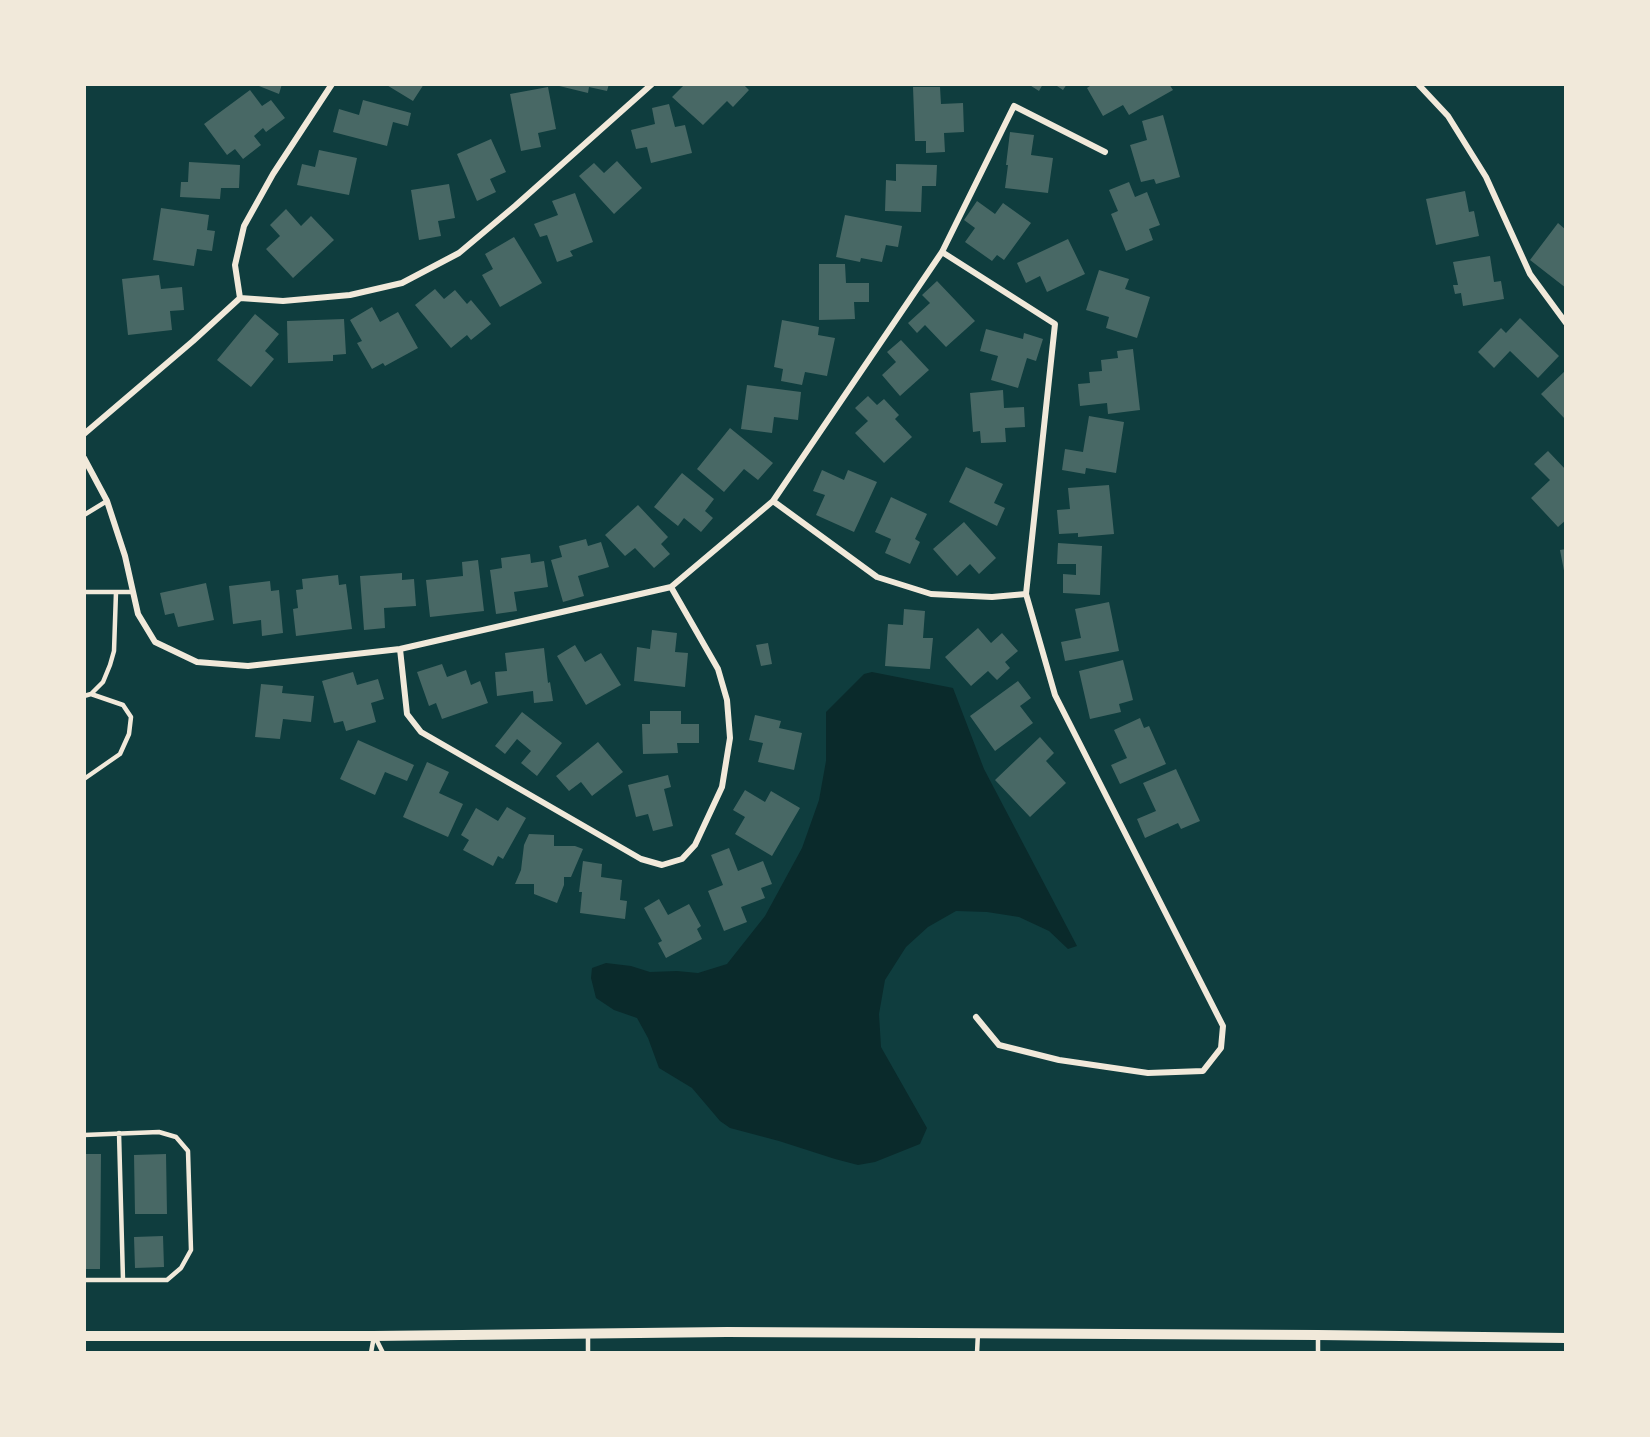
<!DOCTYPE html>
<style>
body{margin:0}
#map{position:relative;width:1650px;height:1437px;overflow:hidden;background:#0f3d3e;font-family:Jost,sans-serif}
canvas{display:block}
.frame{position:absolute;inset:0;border:86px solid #f1e9da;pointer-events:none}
</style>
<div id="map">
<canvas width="1650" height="1437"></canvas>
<div class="frame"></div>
</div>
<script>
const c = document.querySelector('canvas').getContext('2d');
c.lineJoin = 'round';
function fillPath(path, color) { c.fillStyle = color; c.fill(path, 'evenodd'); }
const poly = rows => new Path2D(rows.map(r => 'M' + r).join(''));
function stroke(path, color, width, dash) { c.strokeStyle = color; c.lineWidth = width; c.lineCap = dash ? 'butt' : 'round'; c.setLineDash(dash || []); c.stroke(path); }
const water = poly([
 [872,672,953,688,984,769,1077,946,1068,949,1049,931,1019,917,987,912,956,911,928,927,906,947,885,980,879,1014,881,1047,927,1128,920,1144,875,1162,858,1165,835,1159,779,1141,730,1128,720,1121,692,1088,659,1068,648,1038,637,1018,614,1010,596,998,591,978,592,968,606,963,631,966,650,972,677,971,698,973,727,964,765,916,802,848,819,800,826,761,826,712,864,674]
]);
const building = poly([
 [254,84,282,84,279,94],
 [385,84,424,84,413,101],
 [551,84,609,84,607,91,589,87,588,93],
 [685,84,743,84,749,90,733,107,727,101,703,125,672,97],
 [1028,84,1043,84,1039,91],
 [1054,84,1067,84,1063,90],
 [1093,84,1169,84,1173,90,1129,115,1123,105,1103,116,1087,88],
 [548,87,556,129,538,133,541,147,521,151,510,94],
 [913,87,940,87,941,104,963,103,964,132,944,133,945,152,926,153,926,141,915,141],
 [250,90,262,106,271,100,285,118,266,132,263,128,254,136,261,145,243,159,235,149,227,155,204,124],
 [363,100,411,113,408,126,393,122,387,146,333,132,339,109,359,115],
 [669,104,675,127,685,125,692,153,651,163,647,147,636,149,631,130,655,124,652,108],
 [1163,115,1180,177,1156,184,1154,179,1141,182,1130,145,1147,140,1142,121],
 [1010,132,1034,135,1031,155,1053,158,1048,193,1005,188,1008,165,1006,165],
 [491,139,506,172,490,179,496,192,477,201,457,154],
 [319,150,357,158,349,195,297,185,302,164,315,167],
 [617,161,642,188,614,214,579,176,594,163,604,173],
 [189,162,240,165,239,188,221,188,220,199,180,197,181,182,188,182],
 [896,164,937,165,936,186,922,186,921,212,885,211,886,180,896,181],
 [1129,182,1135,197,1147,192,1160,225,1149,229,1153,240,1126,251,1111,214,1118,211,1109,190],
 [449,184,455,218,438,221,441,236,419,240,411,190],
 [1465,191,1469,212,1474,211,1479,236,1436,245,1426,199],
 [575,193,593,242,570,251,573,256,557,262,547,235,540,237,534,224,558,215,552,201],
 [977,201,995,214,1003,203,1031,223,1004,260,997,255,992,261,965,242,975,228,964,220],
 [161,208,209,215,207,230,215,231,212,251,197,249,194,266,153,260],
 [286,209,301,226,311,216,334,240,293,278,266,249,280,236,270,225],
 [845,215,902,226,898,247,886,245,882,262,861,258,860,262,836,257],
 [1558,223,1566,230,1566,288,1530,260],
 [514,237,542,283,500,307,482,275,493,269,485,254],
 [1068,239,1085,274,1047,292,1040,276,1026,283,1017,263],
 [1490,256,1494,282,1501,281,1504,299,1463,306,1461,293,1455,294,1453,285,1458,285,1453,262],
 [819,264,845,264,846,283,869,283,869,302,854,302,855,319,819,320],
 [1099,270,1129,279,1125,289,1150,297,1137,338,1106,328,1109,317,1086,310],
 [159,275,161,289,182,287,184,310,170,311,172,330,128,335,122,279],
 [937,281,975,321,946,347,925,325,917,333,908,323,930,303,922,295],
 [435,289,444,299,455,290,467,304,471,300,491,324,471,340,467,335,451,348,415,305],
 [372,307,380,322,398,312,418,348,385,366,383,363,372,369,357,343,362,341,350,320],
 [255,314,279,334,265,351,274,359,251,387,217,360],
 [1520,318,1559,356,1538,378,1510,351,1494,368,1478,352,1501,328,1506,333],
 [344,319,346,354,333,355,333,361,288,363,287,321],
 [782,320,819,327,818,335,835,338,827,376,805,372,802,385,781,381,783,369,774,367],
 [986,329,1023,339,1024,333,1043,339,1036,361,1027,358,1018,388,991,380,998,356,980,351],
 [901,340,929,370,900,396,882,375,896,362,887,352],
 [1133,349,1140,410,1108,414,1107,403,1080,406,1078,384,1090,383,1089,372,1102,371,1101,360,1118,358,1117,351],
 [1566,370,1566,420,1541,394],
 [747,385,801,392,798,420,774,417,772,433,741,429],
 [1003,390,1004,408,1024,407,1025,427,1005,428,1006,442,981,443,980,431,973,432,970,393],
 [868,396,877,405,884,399,899,415,895,419,912,437,884,463,855,433,868,421,855,408],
 [1089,416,1124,422,1116,473,1086,468,1085,474,1062,470,1065,449,1083,452],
 [730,428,773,463,758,480,744,469,724,492,697,469],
 [1548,451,1566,470,1566,520,1558,527,1531,498,1550,480,1534,464],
 [966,467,1003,484,994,503,1005,508,997,526,949,502],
 [822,470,844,480,848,470,877,482,854,532,816,515,825,495,813,491],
 [682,473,714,499,705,511,713,518,701,532,684,518,678,526,654,507],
 [1109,485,1114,534,1078,537,1078,533,1059,534,1057,510,1070,509,1068,488],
 [891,497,927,514,915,539,920,542,910,564,885,553,891,539,875,532],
 [638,505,668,537,661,544,670,554,654,568,635,548,625,556,605,535],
 [964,522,996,558,979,574,970,564,957,576,933,549],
 [586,539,588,546,601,542,609,567,578,576,584,596,563,602,551,560,562,557,559,546],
 [1058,543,1102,546,1100,595,1063,593,1063,574,1076,575,1076,564,1057,564],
 [1566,549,1566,576,1565,576,1560,550],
 [530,554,531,563,544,561,548,587,514,592,517,611,496,614,490,570,502,568,501,558],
 [478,560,484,611,430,617,426,580,463,576,462,562],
 [402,573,402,580,414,579,416,606,384,608,385,628,364,630,360,576],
 [338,575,339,585,346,584,352,629,296,636,293,609,298,608,296,590,303,589,302,579],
 [270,581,271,591,279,590,283,633,262,636,261,620,233,624,229,586],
 [206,583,214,620,178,627,174,613,165,615,160,593],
 [1109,602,1119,651,1065,661,1061,642,1081,638,1075,609],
 [904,609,925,611,923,638,933,638,930,669,885,666,888,624,903,625],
 [978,628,991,643,1002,633,1018,651,1005,662,1010,668,997,680,988,671,971,686,945,657],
 [652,630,677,633,675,652,688,653,685,687,634,681,637,647,650,649],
 [768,643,772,664,761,666,756,645],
 [575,645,585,662,601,653,621,685,586,705,557,656],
 [544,648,548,683,550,682,553,701,534,703,533,691,497,696,495,672,507,671,505,653],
 [1123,660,1133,700,1119,704,1121,712,1090,719,1079,671],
 [442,664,447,677,466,670,471,685,480,681,488,703,442,719,436,703,429,706,417,672],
 [353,672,357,685,378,679,384,699,371,703,376,722,346,731,343,721,334,723,322,681],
 [1018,681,1031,698,1020,706,1033,723,995,751,970,716],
 [261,684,283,686,282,693,314,696,311,722,283,719,280,739,255,737],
 [650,711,681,711,681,724,699,724,699,743,677,743,678,753,643,754,642,724,650,724],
 [522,712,562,743,537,776,521,763,531,751,517,739,505,754,495,746],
 [755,715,781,721,779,728,802,733,794,770,758,762,763,743,749,740],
 [1140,718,1144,728,1149,726,1166,764,1120,784,1111,765,1127,758,1114,730],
 [1040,737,1054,753,1046,761,1066,783,1030,817,995,780],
 [358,740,414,765,407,781,385,772,375,795,340,779],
 [598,742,623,772,592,796,581,782,569,791,556,776],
 [427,762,449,772,439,793,463,804,448,837,403,817],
 [1176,769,1200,821,1181,829,1178,823,1145,838,1137,819,1156,811,1143,783],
 [668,775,671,787,664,789,673,826,653,831,648,814,636,817,628,785],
 [745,790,765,802,771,791,800,808,772,856,735,834,745,817,733,810],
 [507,807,526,818,503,859,498,856,493,866,463,850,469,840,461,835,476,808,498,821],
 [529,834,554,835,554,846,575,846,583,849,571,877,564,877,564,885,557,903,534,894,534,884,515,884,521,870,524,845],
 [729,848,738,871,763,861,772,884,761,888,765,898,741,907,747,922,724,931,708,891,723,885,711,855],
 [583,861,602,864,601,877,622,880,620,900,627,901,625,919,580,913,582,892,579,892],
 [659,899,668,915,689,904,701,926,697,929,702,939,666,958,658,943,662,941,644,908],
 [84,1154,101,1154,100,1269,84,1269],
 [166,1154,167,1214,135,1214,134,1155],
 [163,1236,164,1267,135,1268,134,1237]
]);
const service = poly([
 [84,515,107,501],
 [84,592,133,592],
 [84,696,91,694,103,682,110,665,114,651,116,592],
 [84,779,120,754,129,734,131,717,123,705,91,694],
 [119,1133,123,1280],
 [84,1135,159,1132,176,1137,188,1151,191,1250,181,1268,167,1280,84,1280],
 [375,1337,383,1353],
 [371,1353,374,1336],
 [588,1353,588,1335],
 [977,1353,978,1333],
 [1318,1353,1318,1335]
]);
const minor = poly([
 [1418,84,1448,116,1486,177,1530,274,1566,323],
 [942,252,1055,324,1026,594,1055,695,1223,1026,1221,1048,1203,1071,1148,1073,1059,1060,999,1045,976,1017],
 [240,298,235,265,244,226,273,174,332,84],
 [84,434,193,341,240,298,283,301,350,295,402,283,459,253,515,206,652,84],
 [84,458,107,501,125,556,138,614,155,642,197,662,248,666,400,649,671,587,773,501,942,252,1014,106,1105,152],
 [773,501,877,577,931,594,992,597,1026,594],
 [400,649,407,714,421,732,641,859,662,865,682,859,695,845,722,787,730,738,727,700,718,669,671,587]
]);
const tertiary = poly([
 [84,1336,374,1336,727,1332,1318,1335,1566,1338]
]);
fillPath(water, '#0a2a2b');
fillPath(building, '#486865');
stroke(service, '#f1e9da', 4.5);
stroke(minor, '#f1e9da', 6);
stroke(tertiary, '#f1e9da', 10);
</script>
